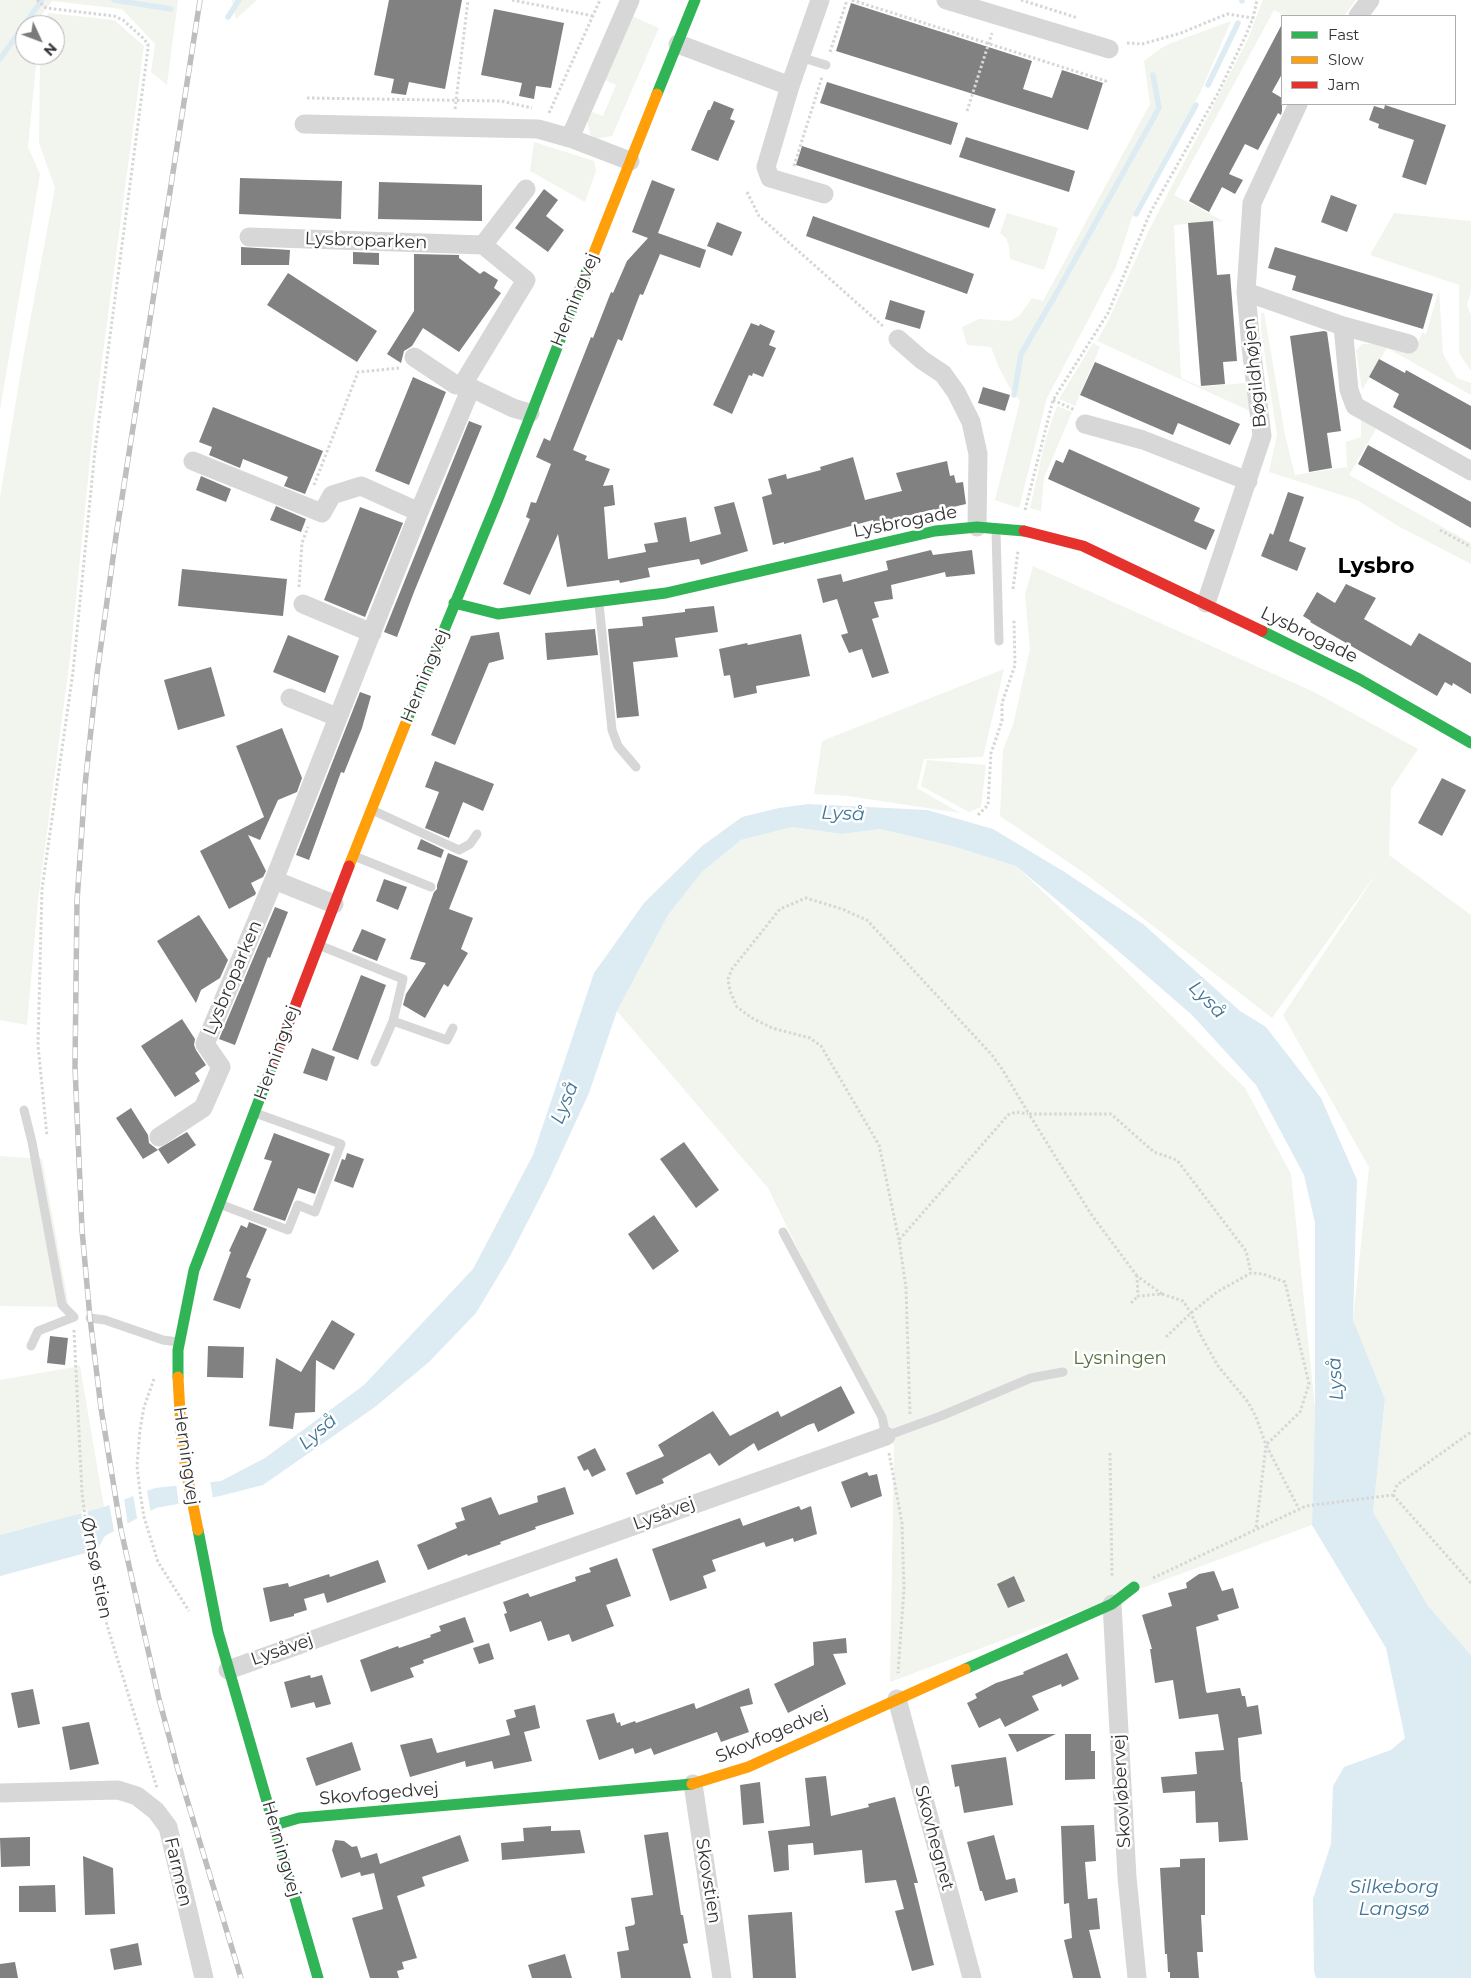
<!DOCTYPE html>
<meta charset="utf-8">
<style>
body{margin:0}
#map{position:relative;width:1471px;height:1978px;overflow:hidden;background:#fff;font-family:Montserrat,sans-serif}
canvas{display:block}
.legend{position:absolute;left:1281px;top:15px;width:175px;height:90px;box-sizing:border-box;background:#fff;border:1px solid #adadad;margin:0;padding:6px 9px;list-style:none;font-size:15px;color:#333}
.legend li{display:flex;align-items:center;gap:10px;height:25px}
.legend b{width:25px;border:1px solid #adadad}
.north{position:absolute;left:15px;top:15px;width:50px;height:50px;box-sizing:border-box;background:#fff;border:1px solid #adadad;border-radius:50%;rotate:133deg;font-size:14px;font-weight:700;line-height:20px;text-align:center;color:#333}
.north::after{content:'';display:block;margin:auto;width:18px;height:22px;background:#7a7a7a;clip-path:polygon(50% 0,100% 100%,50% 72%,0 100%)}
</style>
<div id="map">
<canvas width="1471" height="1978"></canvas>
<ul class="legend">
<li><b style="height:6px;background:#30b455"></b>Fast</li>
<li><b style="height:6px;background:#ff9f0a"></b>Slow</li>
<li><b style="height:6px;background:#e5322d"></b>Jam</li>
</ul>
<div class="north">N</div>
</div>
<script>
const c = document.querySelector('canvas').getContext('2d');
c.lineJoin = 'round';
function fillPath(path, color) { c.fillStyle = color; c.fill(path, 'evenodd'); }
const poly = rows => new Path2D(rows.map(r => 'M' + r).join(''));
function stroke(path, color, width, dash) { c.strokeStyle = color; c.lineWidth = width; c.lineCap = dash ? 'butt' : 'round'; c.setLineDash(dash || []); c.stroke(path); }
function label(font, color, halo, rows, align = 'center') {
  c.font = font + ' Montserrat,sans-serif'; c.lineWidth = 5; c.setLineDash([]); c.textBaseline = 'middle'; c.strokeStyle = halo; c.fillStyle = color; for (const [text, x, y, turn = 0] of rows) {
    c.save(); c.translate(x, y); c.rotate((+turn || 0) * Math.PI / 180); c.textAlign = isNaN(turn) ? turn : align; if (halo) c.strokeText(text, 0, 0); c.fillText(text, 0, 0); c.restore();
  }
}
const green = poly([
 [0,0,178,0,167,85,151,72,155,44,122,9,52,1,40,17,39,25,25,25,25,55,37,55,28,147,40,174,0,410],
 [232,0,257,0,236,19],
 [1263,0,1356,0,1344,16,1286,16,1274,10,1174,195,1223,221,1174,225,1181,378,1201,387,1245,383,1252,412,1097,341,1109,319,1150,228,1248,39],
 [48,13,114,20,144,46,94,420,70,658,38,901,27,1025,0,1020,0,497,24,353,55,188,39,143,40,55,55,55,55,25,45,25],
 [632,16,659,28,612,136,595,139,590,134,587,121,592,112,603,116,616,85,605,80],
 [1231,21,1201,91,1134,211,1116,267,1047,398,1019,508,995,500,1020,401,1010,388,999,368,991,347,967,345,962,327,979,319,1010,321,1020,315,1032,298,1043,301,1150,104,1144,61,1160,49,1171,43],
 [534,142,594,161,596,171,585,202,530,171],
 [1007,213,1058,228,1044,270,1010,259,1009,246,1006,238,1000,233],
 [1394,213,1471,221,1471,291,1467,305,1471,316,1471,371,1459,353,1459,285,1370,255],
 [1439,290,1443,354,1457,378,1471,383,1471,395,1387,348,1362,390,1356,350,1362,344,1378,344,1414,353,1422,333,1426,334],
 [1264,312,1285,435,1295,475,1347,467,1346,442,1361,437,1361,419,1376,429,1349,475,1471,543,1471,564,1398,526,1357,500,1269,472,1277,435,1261,330,1261,314],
 [1093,343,1100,347,1075,406,1059,399],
 [1057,406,1072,412,1044,478,1041,511,1030,508,1045,441],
 [1033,566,1314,692,1418,749,1391,789,1389,855,1471,915,1471,1655,1428,1606,1373,1512,1385,1399,1353,1320,1369,1167,1283,1015,1378,871,1272,1018,1090,877,1000,816,1003,749,1013,725,1030,649,1025,595],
 [1004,669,983,757,924,759,917,788,960,813,848,796,814,794,822,741],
 [927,760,986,765,981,807,969,812,921,786],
 [792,827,842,834,880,829,952,846,1016,866,1094,940,1245,1088,1291,1174,1315,1408,1312,1525,890,1682,894,1446,768,1188,617,1011,668,915,702,872,741,840],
 [0,1156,42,1159,69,1307,0,1306],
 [80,1366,104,1507,0,1535,0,1380]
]);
const water = poly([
 [808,804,927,810,993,829,1063,871,1143,924,1240,1011,1266,1027,1321,1098,1357,1180,1353,1320,1385,1399,1373,1512,1428,1606,1471,1655,1471,1978,1316,1978,1314,1971,1313,1899,1331,1844,1333,1786,1344,1767,1391,1750,1405,1738,1386,1648,1312,1525,1315,1408,1315,1223,1304,1175,1256,1085,1192,1015,1116,949,1016,866,952,846,880,829,842,834,792,827,741,840,702,872,668,915,617,1011,589,1093,547,1184,509,1258,476,1313,429,1362,375,1407,263,1485,220,1496,156,1508,105,1536,97,1550,0,1576,0,1535,104,1507,155,1488,221,1481,265,1458,364,1385,473,1269,533,1155,594,973,644,903,702,846,742,817,779,808]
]);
const pier = poly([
 [210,1480,213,1499,179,1506,176,1483],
 [147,1491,151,1513,137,1518,133,1494],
 [124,1498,128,1526,114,1531,109,1503],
 [87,1509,93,1553,87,1555,81,1511]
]);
const stream = poly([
 [114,0,171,9],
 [1242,1,1242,0],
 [228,17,239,0],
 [0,59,42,0],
 [1208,85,1238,23],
 [1136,214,1196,105],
 [1014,395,1021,354,1056,294,1159,108,1153,75]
]);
const building = poly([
 [389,0,462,0,445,89,409,82,406,95,391,93,394,79,374,75],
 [851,3,1032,61,1023,89,1052,98,1062,70,1103,83,1088,130,836,51],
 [494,9,564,23,551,88,536,86,534,99,519,96,522,83,481,75],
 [1282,24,1282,74,1272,92,1282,98,1282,111,1281,115,1278,113,1258,150,1245,144,1229,174,1243,180,1235,194,1222,187,1209,212,1189,201],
 [827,82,958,123,951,145,820,103],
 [714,101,734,109,730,119,735,121,718,161,691,150,708,110,710,110],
 [1385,105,1446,125,1426,185,1402,177,1414,140,1378,128,1379,124,1369,120,1374,106,1384,109],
 [966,137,1075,171,1069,192,959,157],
 [802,146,996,209,989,228,796,165],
 [240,178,342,181,341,219,239,214],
 [652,180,675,189,658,233,706,250,700,268,660,254,643,295,640,294,622,341,618,339,573,450,587,456,585,460,610,469,603,486,613,485,615,505,604,507,608,559,646,552,644,544,658,542,654,523,686,517,690,542,721,534,714,507,734,502,748,551,701,565,699,559,648,568,650,577,620,583,619,580,567,587,558,534,530,595,503,584,530,519,526,517,531,502,536,503,551,464,536,457,544,438,550,441,591,337,593,338,611,292,613,293,627,261,648,238,632,232],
 [379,182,482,185,482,221,378,219],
 [544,189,558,200,546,216,564,230,548,252,515,228],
 [1331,195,1357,205,1347,232,1321,222],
 [813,216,974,274,967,294,806,236],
 [1213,221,1217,275,1230,274,1237,361,1223,362,1225,384,1201,386,1188,223],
 [717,222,742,232,732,256,707,246],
 [241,247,290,250,289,265,241,265],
 [1275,247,1433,294,1423,329,1292,290,1296,276,1268,268],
 [353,252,379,253,379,265,353,264],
 [414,254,459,255,459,258,480,274,484,271,498,280,494,288,501,293,459,352,423,328,412,346,404,351,401,363,387,354,414,311],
 [288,273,377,331,357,362,267,305],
 [890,300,925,311,920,329,885,319],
 [751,323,759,326,760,324,775,331,769,345,776,348,763,377,753,373,752,376,749,375,732,414,713,405],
 [1324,331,1327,332,1341,431,1327,433,1332,468,1309,472,1290,336],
 [1379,359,1405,373,1406,370,1471,406,1471,450,1393,407,1399,394,1369,377],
 [1095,362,1240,424,1230,445,1178,423,1173,435,1080,395],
 [413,377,446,392,409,485,375,471],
 [983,387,1010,395,1005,411,978,403],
 [213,407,323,451,305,494,284,486,288,477,243,459,240,468,209,455,212,447,199,442],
 [469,421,482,426,414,592,397,637,384,632],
 [1368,445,1471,502,1471,528,1358,464],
 [1069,449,1200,508,1194,521,1215,530,1206,550,1048,479,1056,460,1063,463],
 [853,457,865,500,902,491,896,473,947,461,950,476,954,475,956,483,963,482,966,504,936,511,935,509,874,524,873,520,784,544,784,542,773,545,762,497,772,494,768,479,786,474,787,479,821,470,820,467],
 [201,476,231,489,226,502,196,490],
 [1288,492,1304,497,1289,541,1306,548,1297,571,1261,556,1270,533,1273,535],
 [276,506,306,519,301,532,270,520],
 [360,507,403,523,365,617,324,600],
 [931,550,933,555,972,550,975,574,946,577,945,572,891,585,893,599,874,602,879,617,872,619,889,673,872,678,862,649,849,653,841,635,848,633,837,599,823,603,817,579,841,574,843,582,888,570,886,561],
 [182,569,287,579,283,616,178,606],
 [1346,584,1376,598,1364,619,1411,646,1419,633,1471,663,1471,694,1453,683,1452,686,1445,682,1437,696,1310,622,1311,621,1303,616,1317,592,1335,603],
 [714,606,718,632,675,638,678,657,633,662,639,716,617,718,608,629,643,626,642,617,685,612,685,609],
 [595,629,598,655,547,660,545,633],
 [499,632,504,659,489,663,455,745,431,735,471,636],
 [801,634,810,676,756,686,757,693,734,698,730,675,724,676,719,649,747,643,748,645],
 [288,635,339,656,325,693,273,672],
 [211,667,225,716,178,730,164,680],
 [360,692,371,696,362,728,344,773,341,772,309,860,296,855],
 [282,728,302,778,297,792,278,800,260,840,248,835,266,871,263,877,251,883,256,893,255,895,229,909,200,851,264,817,236,746],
 [435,761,494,784,483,811,463,802,449,838,425,828,439,792,425,787],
 [1442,778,1466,790,1442,836,1418,823],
 [421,839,444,850,441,858,417,849],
 [448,853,468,861,449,909,473,918,461,949,468,953,448,987,444,984,425,1018,403,1005,406,994,426,963,410,959,434,892,437,889,437,885],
 [384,879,407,887,398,910,376,901],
 [275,907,288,912,270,958,268,957,235,1045,219,1039],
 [199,915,228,960,220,978,201,990,196,1003,157,941],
 [362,929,386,939,377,961,352,951],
 [361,975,386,985,358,1060,332,1050],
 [182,1019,195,1039,194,1045,196,1050,206,1065,195,1073,200,1081,175,1097,141,1046],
 [312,1048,335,1057,327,1081,303,1073],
 [131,1108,148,1135,149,1143,158,1150,143,1159,116,1118],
 [187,1132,196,1145,168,1164,158,1149],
 [274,1133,330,1154,315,1194,298,1188,285,1221,253,1210,272,1161,264,1159],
 [684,1142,719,1190,696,1208,660,1159],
 [347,1153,364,1159,353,1188,334,1181,342,1159,345,1160],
 [654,1215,679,1251,653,1270,628,1234],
 [249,1222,267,1229,246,1277,251,1279,240,1309,213,1300,231,1252,229,1251,241,1225,247,1228],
 [332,1320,355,1334,334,1370,316,1360,315,1412,295,1413,293,1429,269,1426,276,1358,301,1372],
 [50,1336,68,1338,65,1365,47,1363],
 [208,1346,244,1347,243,1378,207,1377],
 [841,1386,855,1413,818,1432,814,1423,808,1425,758,1451,754,1443,719,1466,710,1453,662,1479,664,1483,636,1495,626,1473,664,1456,658,1445,713,1411,730,1436,778,1411,781,1417],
 [595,1448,606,1470,592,1477,588,1469,584,1471,577,1457],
 [867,1472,869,1476,877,1474,882,1496,851,1508,841,1482],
 [565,1487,574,1514,535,1527,536,1529,500,1542,501,1544,468,1556,467,1554,428,1570,417,1545,457,1528,455,1523,465,1520,461,1508,491,1497,499,1515,538,1502,537,1496],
 [799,1506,801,1510,811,1506,817,1534,794,1542,793,1538,766,1547,764,1542,712,1560,716,1571,703,1576,707,1588,670,1601,652,1549,740,1518,743,1526],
 [617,1558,631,1596,606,1605,614,1626,572,1642,569,1634,548,1641,541,1621,510,1632,504,1614,507,1613,503,1602,528,1593,530,1597,576,1581,575,1577,591,1572,589,1568],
 [378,1560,386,1582,327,1603,324,1593,304,1599,307,1610,294,1614,294,1616,270,1622,263,1588,288,1583,289,1587,329,1574,330,1577],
 [1214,1571,1222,1591,1233,1588,1239,1608,1217,1615,1219,1620,1196,1627,1206,1691,1207,1693,1240,1688,1242,1696,1245,1696,1247,1707,1258,1705,1262,1734,1238,1738,1241,1782,1242,1782,1248,1840,1219,1842,1218,1822,1196,1823,1195,1791,1163,1793,1161,1777,1197,1774,1195,1752,1224,1750,1218,1714,1179,1719,1173,1680,1155,1683,1150,1649,1152,1649,1142,1615,1172,1606,1168,1593,1187,1588,1186,1583,1199,1574],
 [1014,1576,1025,1601,1008,1608,997,1584],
 [465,1617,474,1642,423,1660,424,1663,410,1668,414,1677,371,1692,360,1660,398,1646,399,1648,431,1637,430,1635,441,1631,439,1626],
 [846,1638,847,1653,833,1654,846,1684,788,1713,774,1684,814,1665,813,1642],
 [489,1643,494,1659,479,1664,473,1648],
 [1067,1653,1079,1679,1062,1687,1061,1684,1032,1696,1039,1710,1005,1727,1000,1718,979,1728,967,1703,977,1698,975,1694,996,1683,1024,1674,1023,1672],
 [310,1675,311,1678,322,1675,331,1704,316,1708,314,1702,291,1708,284,1682],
 [749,1688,753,1704,740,1707,749,1732,721,1742,717,1732,654,1755,651,1748,635,1754,633,1748,599,1760,586,1720,614,1713,617,1723,620,1722,621,1726,635,1721,636,1723,694,1703,696,1709],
 [33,1689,40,1724,18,1728,11,1693],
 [535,1705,540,1728,524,1732,532,1761,494,1769,492,1761,466,1767,465,1761,410,1777,400,1745,432,1738,437,1753,510,1735,506,1720,516,1717,514,1710],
 [89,1722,99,1764,70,1770,62,1727],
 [1008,1734,1056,1734,1017,1752],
 [1065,1734,1091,1734,1091,1751,1095,1751,1095,1779,1065,1780],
 [352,1742,361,1770,316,1786,306,1758],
 [1006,1757,1013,1805,964,1813,959,1786,955,1787,951,1765],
 [826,1776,831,1816,869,1807,868,1804,895,1797,918,1883,914,1883,934,1965,912,1971,895,1911,904,1909,896,1880,865,1883,862,1850,814,1855,813,1843,788,1845,789,1870,774,1872,768,1831,810,1826,805,1778],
 [760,1782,764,1823,743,1825,740,1785],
 [1094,1825,1096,1861,1085,1862,1088,1899,1097,1898,1100,1929,1089,1930,1101,1978,1073,1978,1064,1940,1072,1938,1069,1903,1064,1904,1061,1826],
 [551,1826,551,1831,580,1830,585,1853,502,1860,501,1843,524,1841,523,1828],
 [668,1832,681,1915,683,1915,688,1943,683,1944,691,1978,621,1978,617,1952,629,1950,625,1927,634,1925,635,1923,631,1898,653,1895,644,1835],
 [460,1835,469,1861,422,1877,425,1886,397,1896,417,1958,402,1962,404,1969,397,1971,399,1978,370,1978,352,1918,383,1909,374,1873,361,1876,360,1872,341,1878,332,1850,335,1840,344,1841,352,1847,357,1846,361,1858,377,1853,380,1864],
 [994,1835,1006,1880,1015,1878,1018,1892,985,1901,982,1891,980,1891,967,1842],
 [30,1837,30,1866,1,1867,0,1838],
 [83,1856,113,1868,115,1914,85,1915],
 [1205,1858,1205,1915,1201,1915,1203,1952,1197,1952,1199,1978,1170,1978,1170,1972,1168,1972,1167,1954,1165,1954,1160,1868,1180,1867,1180,1859],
 [55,1885,56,1912,19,1912,19,1886],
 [792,1912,796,1978,753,1978,748,1915],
 [138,1943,142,1965,114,1970,110,1949],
 [565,1954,572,1978,532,1978,528,1965],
 [15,1962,18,1978,0,1978,0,1964]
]);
const path = poly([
 [37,0,46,8,114,16,123,20,143,38,148,44,148,48,95,450,73,672,42,889,38,1045,47,1136],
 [512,0,593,16],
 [852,0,1109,82],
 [1021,0,1078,18],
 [1127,43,1142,44,1181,33,1227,14,1253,18],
 [830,52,847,0],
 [307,98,501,101,532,108],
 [455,109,468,0],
 [967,111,992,33],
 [549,113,600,0],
 [794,166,822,77],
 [747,192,759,216,884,327],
 [1053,400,1075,410],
 [314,485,358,372,400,368],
 [1025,510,1053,400,1108,313,1150,213,1218,93,1246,35,1253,18,1257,0],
 [1440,530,1471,547],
 [299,587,302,543,308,527],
 [1013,589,1018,551],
 [978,815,988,805,991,753,1002,721,1002,703,1015,665,1014,620],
 [899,1240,879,1145,821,1046,810,1038,772,1028,752,1018,737,1007,730,991,728,979,732,969,780,909,806,898,842,909,867,920,992,1055,1002,1069,1029,1114],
 [1137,1276,1091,1214,1029,1114,1111,1114,1154,1152,1177,1160,1246,1251,1251,1273],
 [1162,1294,1137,1276,1138,1296,1162,1294,1183,1301,1191,1313,1200,1334,1218,1366,1248,1402,1256,1417,1266,1445,1256,1529],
 [1131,1303,1138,1296],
 [74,1330,82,1493,90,1556,107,1625,157,1788],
 [1166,1337,1191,1313,1217,1292,1251,1273,1263,1274,1285,1282,1309,1384,1300,1412,1266,1445,1299,1509],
 [154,1379,144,1407,140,1430,137,1466,140,1492,144,1517,158,1562,189,1611],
 [910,1414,906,1288,899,1240,1008,1115,1016,1112,1028,1114],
 [889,1453,902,1523,904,1589,898,1673],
 [1110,1453,1112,1577],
 [1393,1495,1471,1583],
 [1153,1578,1306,1506,1393,1495,1397,1485,1471,1432]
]);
const lane = poly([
 [800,57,826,65],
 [996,531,999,641],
 [599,604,612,730,618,746,636,767],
 [372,810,459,850,470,844,477,834],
 [354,856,431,887],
 [321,946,403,979,393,1021,375,1062],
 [393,1021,447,1040,453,1028],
 [24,1110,32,1142,62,1305,74,1317,38,1331,31,1346],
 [222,1205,288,1230,298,1205,315,1212,341,1144,258,1114],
 [783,1232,882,1417,886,1436,941,1416,1031,1378,1063,1372],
 [90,1318,105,1320,163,1340,178,1342]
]);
const street = poly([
 [946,0,1109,49],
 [1358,16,1370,0],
 [678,44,790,86,766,167,770,178,824,194],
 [790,86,820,0],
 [304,124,538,129,570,138,630,161],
 [570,138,630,0],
 [249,237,483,245,526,280,463,384,513,408,530,413],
 [483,245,526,189],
 [1246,292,1252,203,1298,104],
 [1343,326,1349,390,1355,406,1471,471],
 [898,339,922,360,943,374,956,392,971,422,978,454,977,527],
 [414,357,456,385,463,384],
 [1085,424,1143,440,1248,481],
 [193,461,322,513,332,495,361,486,419,512],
 [1206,603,1262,436,1251,347,1246,292,1343,326,1409,344],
 [303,604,372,633],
 [290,698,337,717],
 [274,880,334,904],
 [159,1137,203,1108,221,1067,205,1044,274,880,419,512,471,388],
 [1112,1604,1127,1877,1137,1978],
 [228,1670,886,1436],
 [897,1699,972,1978],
 [693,1784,722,1978],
 [0,1793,118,1790,137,1796,156,1811,168,1827,204,1978]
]);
const fast = poly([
 [657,94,695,0],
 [454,603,498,614,666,593,935,531,977,527,1024,531],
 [1262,631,1359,679,1471,743],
 [407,720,498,499,588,268],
 [178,1377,178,1350,194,1270,274,1061],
 [198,1530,218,1632,318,1978],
 [965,1669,1112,1604,1134,1587],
 [275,1825,299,1818,692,1784]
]);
const slow = poly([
 [588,268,657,94],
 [349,866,407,720],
 [178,1377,181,1431,186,1470,198,1530],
 [692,1784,748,1767,965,1669]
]);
const jam = poly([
 [1024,531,1083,546,1262,631],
 [274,1061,349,866]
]);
const rail = poly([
 [200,0,116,536,97,674,85,785,77,901,75,1067,82,1230,90,1318,101,1408,121,1530,159,1699,178,1770,241,1978]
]);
const streetNames = [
 ["Lysbroparken",366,241,2],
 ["Herningvej",575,300,-68],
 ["Bøgildhøjen",1255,373,-96],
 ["Lysbrogade",905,522,-11],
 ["Lysbrogade",1309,635,26],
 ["Herningvej",425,676,-68],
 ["Lysbroparken",233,978,-67],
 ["Herningvej",277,1053,-70],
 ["Herningvej",186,1456,82],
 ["Lysåvej",664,1514,-20],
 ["Ørnsø stien",96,1568,79],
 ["Lysåvej",282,1650,-19],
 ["Skovfogedvej",772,1735,-23],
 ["Skovløbervej",1122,1791,-93],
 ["Skovfogedvej",379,1794,-5],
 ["Skovhegnet",934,1838,75],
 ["Herningvej",281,1849,74],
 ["Farmen",178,1872,77],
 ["Skovstien",708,1881,81]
];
const parkNames = [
 ["Lysningen",1120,1359]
];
const waterNames = [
 ["Lyså",843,814,2],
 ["Lyså",1207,1000,46],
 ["Lyså",565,1103,-68],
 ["Lyså",1336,1379,-94],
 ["Lyså",318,1432,-41],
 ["Silkeborg",1394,1887],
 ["Langsø",1394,1909]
];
const districtNames = [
 ["Lysbro",1376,567]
];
fillPath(green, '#f1f5ed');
fillPath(water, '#ddebf3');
fillPath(pier, '#fff');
stroke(stream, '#ddebf3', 5.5);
fillPath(building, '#818181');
stroke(path, '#d6d6d6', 3, [2.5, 2.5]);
stroke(lane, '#d7d7d7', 9);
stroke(street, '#d7d7d7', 19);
stroke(fast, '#30b455', 11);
stroke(slow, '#ff9f0a', 11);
stroke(jam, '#e5322d', 11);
stroke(rail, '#bebebe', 5.5);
stroke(rail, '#fff', 4, [11]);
label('18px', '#333', '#fff', streetNames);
label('18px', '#56703f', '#fff', parkNames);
label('italic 19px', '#3f7597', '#fff', waterNames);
label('bold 22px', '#000', '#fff', districtNames);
</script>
